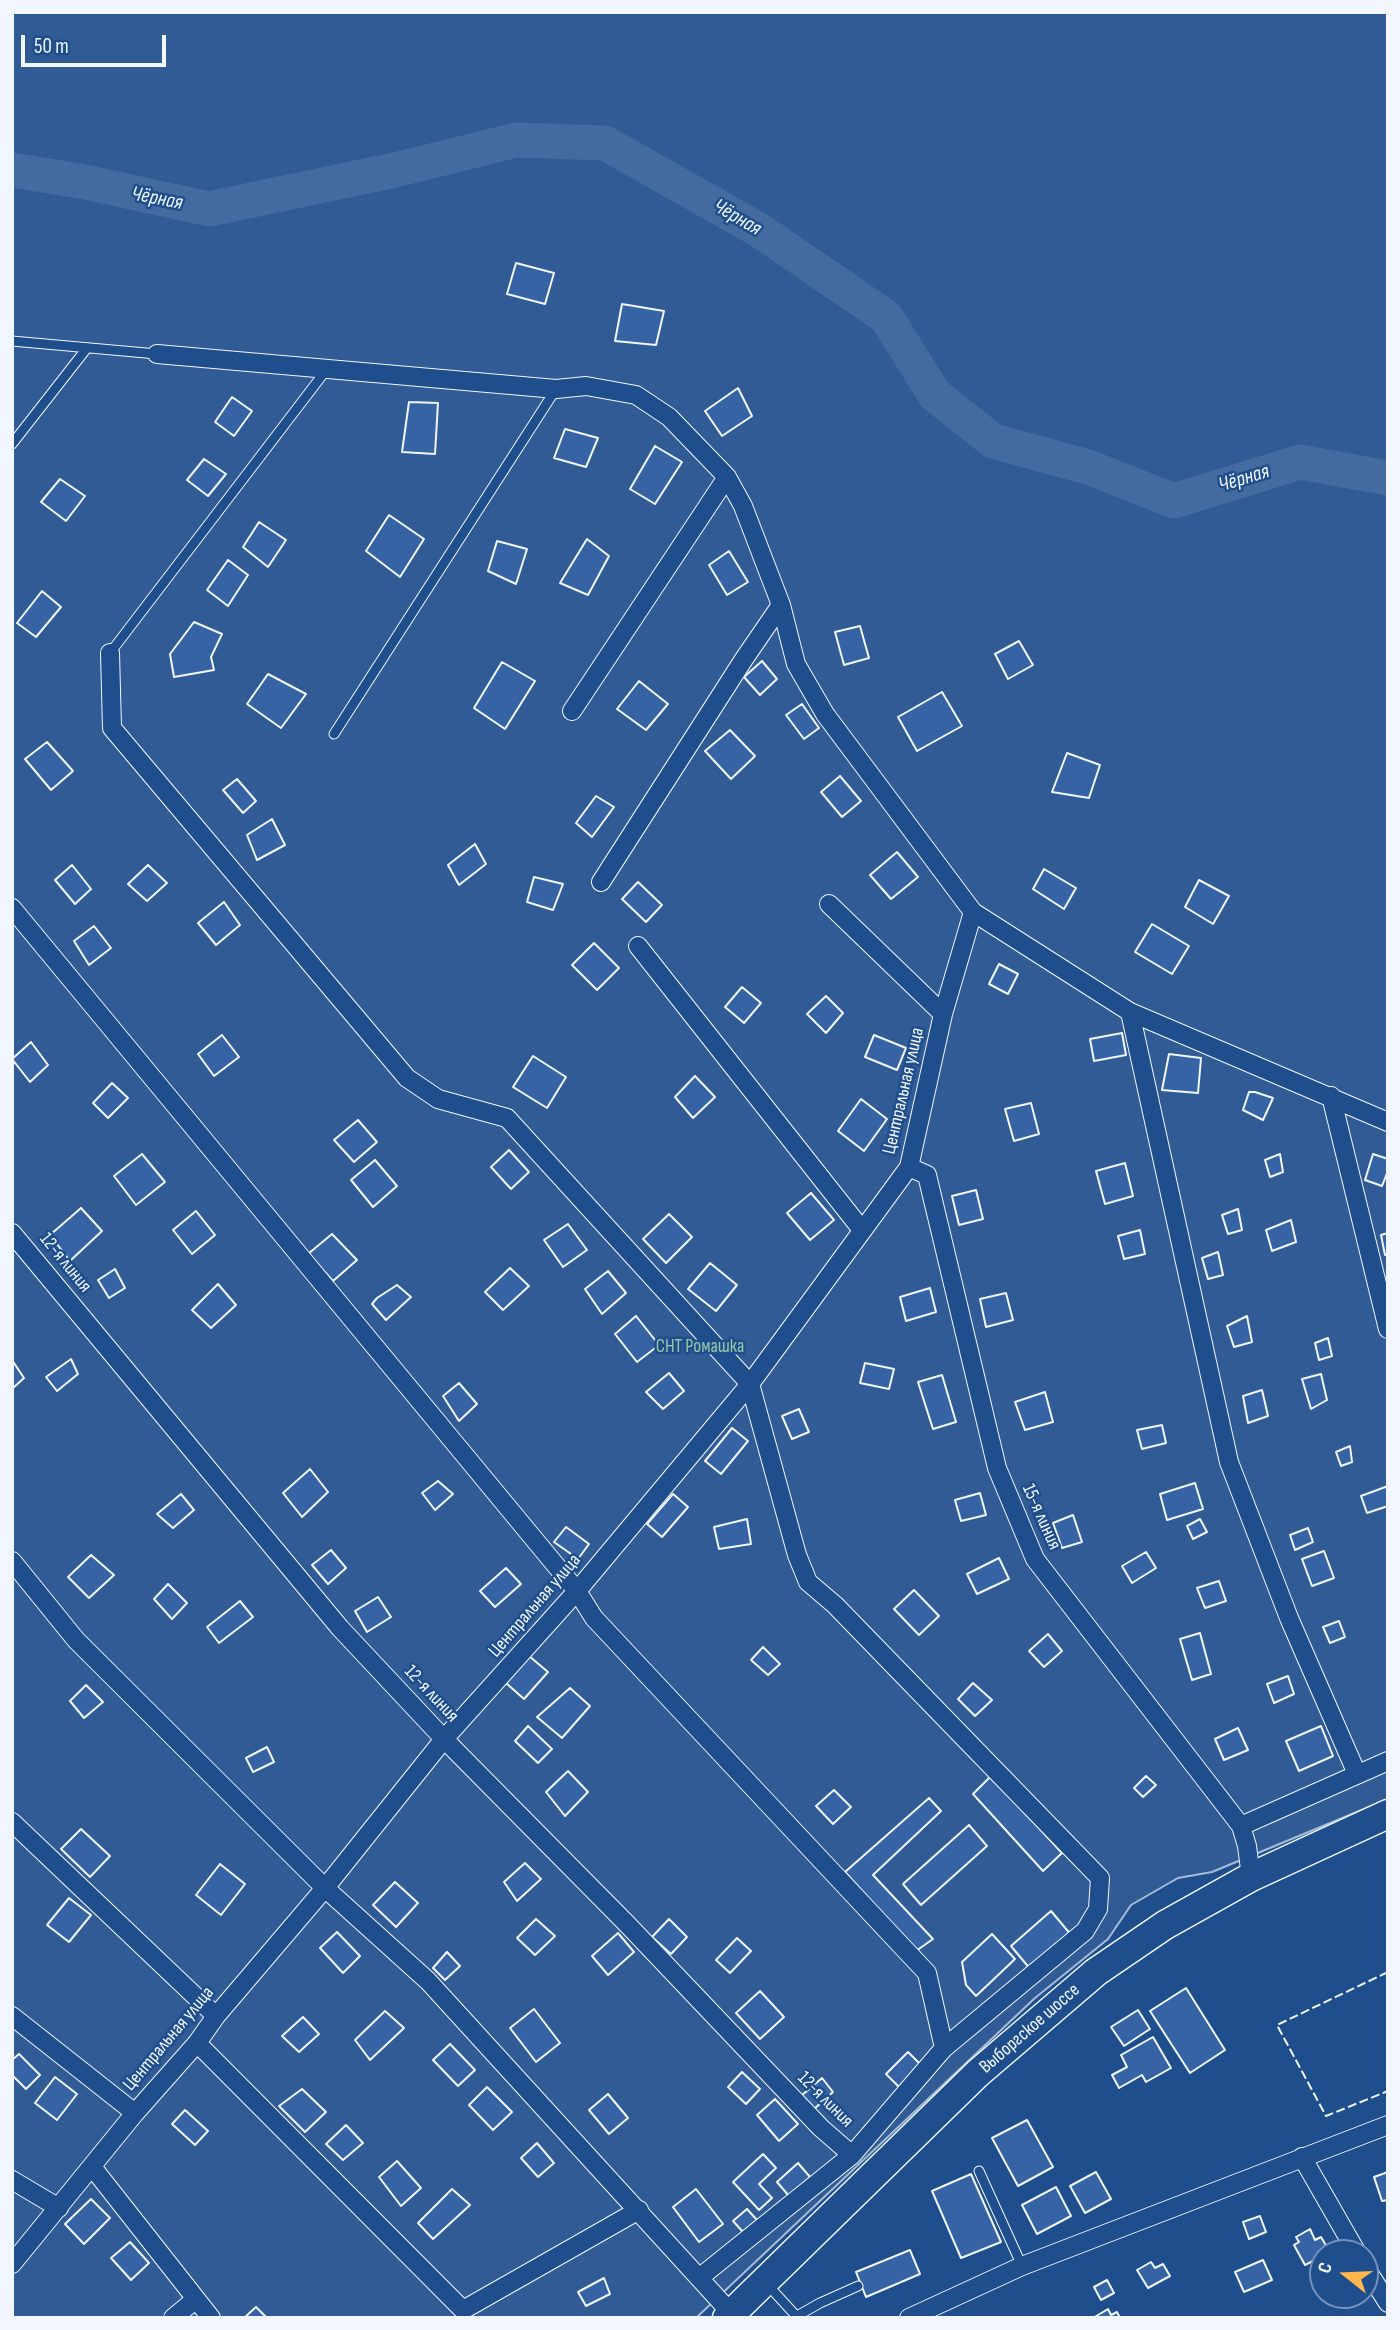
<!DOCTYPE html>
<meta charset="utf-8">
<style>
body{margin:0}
#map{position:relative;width:1400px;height:2330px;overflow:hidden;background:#1f4e8c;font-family:"Sofia Sans Condensed",sans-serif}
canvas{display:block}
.frame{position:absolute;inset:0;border:14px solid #f2f6ff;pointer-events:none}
.north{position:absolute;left:1309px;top:2239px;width:70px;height:70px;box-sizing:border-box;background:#1f4e8c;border:2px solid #7391ba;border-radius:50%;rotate:288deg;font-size:19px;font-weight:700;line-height:28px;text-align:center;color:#f2f6ff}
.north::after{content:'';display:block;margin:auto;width:24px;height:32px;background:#ffb74d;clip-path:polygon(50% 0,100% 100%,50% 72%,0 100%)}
.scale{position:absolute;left:21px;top:35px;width:145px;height:32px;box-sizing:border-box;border:4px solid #f2f6ff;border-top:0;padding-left:9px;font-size:21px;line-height:24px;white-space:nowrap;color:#f2f6ff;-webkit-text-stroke:5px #1f4e8c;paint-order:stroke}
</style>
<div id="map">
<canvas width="1400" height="2330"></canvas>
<div class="frame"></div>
<div class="north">С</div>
<div class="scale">50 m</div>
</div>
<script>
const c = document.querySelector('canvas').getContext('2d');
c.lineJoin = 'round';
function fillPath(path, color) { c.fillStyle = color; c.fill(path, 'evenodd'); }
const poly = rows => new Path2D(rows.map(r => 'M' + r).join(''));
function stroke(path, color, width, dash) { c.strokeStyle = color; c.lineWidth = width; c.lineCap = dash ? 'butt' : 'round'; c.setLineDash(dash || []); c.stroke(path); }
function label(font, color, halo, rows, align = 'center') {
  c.font = font + ' "Sofia Sans Condensed",sans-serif'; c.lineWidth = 5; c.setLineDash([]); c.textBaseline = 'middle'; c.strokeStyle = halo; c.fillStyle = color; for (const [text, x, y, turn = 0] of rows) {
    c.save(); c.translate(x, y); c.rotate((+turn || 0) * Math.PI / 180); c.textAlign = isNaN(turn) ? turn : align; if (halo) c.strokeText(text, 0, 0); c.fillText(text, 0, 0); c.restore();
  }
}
const built = poly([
 [12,12,1388,12,1388,1799,1212,1872,1178,1878,1131,1905,1108,1939,1035,1998,696,2318,12,2318,12,12]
]);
const river = poly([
 [12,170,85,182,209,209,395,170,516,140,605,143,759,230,886,317,935,395,993,441,1088,467,1174,501,1300,462,1388,478]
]);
const building = poly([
 [516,263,554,273,545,304,507,294,516,263],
 [622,304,664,311,656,345,615,341,622,304],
 [738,388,752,416,722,436,705,411,738,388],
 [232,397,252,411,234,436,215,422,232,397],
 [409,402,438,403,435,454,402,452,409,402],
 [565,429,598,438,586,467,554,458,565,429],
 [655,446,682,462,655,504,630,489,655,446],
 [204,459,226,474,208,496,187,480,204,459],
 [60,479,85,496,66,521,41,502,60,479],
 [389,515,424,539,400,577,366,551,389,515],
 [259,522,286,540,268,567,243,547,259,522],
 [587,539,609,556,588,595,560,583,587,539],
 [497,541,527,549,516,584,488,571,497,541],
 [729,551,748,582,727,595,709,565,729,551],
 [228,560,248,575,228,606,207,590,228,560],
 [42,591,61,607,36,637,17,623,42,591],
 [194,622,222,634,211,657,214,670,174,677,170,654,194,622],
 [860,626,869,658,844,665,835,632,860,626],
 [1019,641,1033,665,1008,679,995,654,1019,641],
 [762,661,777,679,760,695,744,677,762,661],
 [502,662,535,681,505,729,474,708,502,662],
 [268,674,306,694,281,728,247,704,268,674],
 [639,681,668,704,646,730,617,709,639,681],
 [942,692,962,726,917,751,898,717,942,692],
 [802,704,819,728,804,739,786,715,802,704],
 [730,730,755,756,731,779,705,751,730,730],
 [47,742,73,771,51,790,25,759,47,742],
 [1067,753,1100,765,1089,798,1052,792,1067,753],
 [840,776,861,801,842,817,821,792,840,776],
 [237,779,256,801,243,813,223,790,237,779],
 [596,796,614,807,592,837,576,823,596,796],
 [272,819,285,845,257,860,247,835,272,819],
 [475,844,486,864,459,885,448,865,475,844],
 [897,852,918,877,891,899,870,875,897,852],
 [72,865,91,889,75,904,55,880,72,865],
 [148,865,167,883,147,901,128,884,148,865],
 [1044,869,1076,888,1064,909,1033,889,1044,869],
 [534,877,563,884,553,910,527,902,534,877],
 [1199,880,1229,896,1213,924,1185,907,1199,880],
 [638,882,662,905,646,922,622,899,638,882],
 [224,902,240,925,216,945,198,923,224,902],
 [1152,924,1189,946,1172,974,1135,952,1152,924],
 [94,926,111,948,89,965,74,941,94,926],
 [594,943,619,968,597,990,572,965,594,943],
 [999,964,1018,974,1008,994,989,984,999,964],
 [742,987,761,1003,744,1023,725,1007,742,987],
 [826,996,843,1013,826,1033,807,1014,826,996],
 [1122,1033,1126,1055,1094,1061,1090,1039,1122,1033],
 [222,1035,239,1057,214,1076,198,1054,222,1035],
 [874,1035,906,1048,897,1070,865,1057,874,1035],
 [31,1042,48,1065,30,1082,12,1059,31,1042],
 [1169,1054,1201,1058,1198,1093,1162,1090,1169,1054],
 [533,1056,566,1077,547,1108,513,1087,533,1056],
 [695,1076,715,1097,693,1118,675,1097,695,1076],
 [112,1083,128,1098,108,1118,93,1103,112,1083],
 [1249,1092,1255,1092,1273,1098,1263,1120,1243,1110,1249,1092],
 [861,1099,887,1119,864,1151,838,1131,861,1099],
 [1031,1103,1039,1134,1014,1141,1005,1109,1031,1103],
 [358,1120,377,1142,354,1162,334,1140,358,1120],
 [509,1150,529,1172,511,1189,491,1167,509,1150],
 [142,1154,165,1182,136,1205,114,1176,142,1154],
 [1280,1154,1283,1172,1270,1177,1265,1160,1280,1154],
 [1373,1154,1388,1159,1388,1171,1382,1186,1365,1180,1373,1154],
 [375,1160,397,1186,373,1207,351,1180,375,1160],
 [1125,1163,1133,1196,1105,1204,1096,1171,1125,1163],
 [976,1190,983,1219,959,1225,952,1196,976,1190],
 [811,1193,834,1220,810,1240,787,1213,811,1193],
 [81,1208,102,1231,70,1261,50,1235,81,1208],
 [1238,1209,1242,1230,1228,1234,1222,1215,1238,1209],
 [196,1211,215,1235,192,1254,173,1230,196,1211],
 [669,1214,692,1237,666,1263,643,1239,669,1214],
 [1291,1220,1296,1242,1272,1251,1266,1230,1291,1220],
 [568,1224,587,1250,563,1267,544,1240,568,1224],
 [1140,1230,1145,1254,1124,1259,1118,1236,1140,1230],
 [1388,1233,1388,1254,1385,1255,1381,1235,1388,1233],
 [332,1234,357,1260,333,1281,308,1254,332,1234],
 [1218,1252,1223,1275,1208,1279,1202,1258,1218,1252],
 [710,1263,737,1285,716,1311,688,1289,710,1263],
 [510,1268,529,1286,503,1310,485,1292,510,1268],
 [115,1269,125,1288,109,1298,98,1280,115,1269],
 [608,1271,626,1293,602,1314,585,1289,608,1271],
 [218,1284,236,1305,211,1328,192,1310,218,1284],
 [397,1285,411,1297,386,1320,372,1304,377,1298,397,1285],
 [930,1288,936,1312,906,1321,900,1297,930,1288],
 [1006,1293,1013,1320,986,1327,980,1299,1006,1293],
 [636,1316,659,1345,637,1362,615,1334,636,1316],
 [1247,1316,1252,1342,1234,1347,1227,1326,1247,1316],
 [1328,1338,1332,1356,1319,1360,1315,1343,1328,1338],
 [71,1359,78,1374,57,1391,46,1377,71,1359],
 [12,1360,24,1378,12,1389,12,1360],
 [865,1363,894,1369,889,1389,860,1383,865,1363],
 [669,1373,684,1391,663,1409,646,1392,669,1373],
 [1321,1374,1327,1400,1311,1409,1302,1379,1321,1374],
 [942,1375,956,1422,933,1429,918,1382,942,1375],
 [459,1383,477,1404,459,1421,443,1396,459,1383],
 [1262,1390,1268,1416,1248,1423,1243,1396,1262,1390],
 [1045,1392,1053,1422,1025,1430,1015,1402,1045,1392],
 [799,1409,809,1432,792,1439,782,1416,799,1409],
 [1162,1425,1166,1443,1142,1449,1137,1430,1162,1425],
 [732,1428,748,1441,721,1474,705,1461,732,1428],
 [1350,1446,1352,1462,1341,1466,1336,1452,1350,1446],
 [310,1469,328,1492,302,1517,283,1493,310,1469],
 [438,1481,453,1494,435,1510,422,1493,438,1481],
 [1195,1483,1203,1509,1167,1520,1160,1494,1195,1483],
 [1388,1486,1388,1506,1367,1513,1361,1496,1388,1486],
 [980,1493,986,1515,961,1521,955,1500,980,1493],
 [181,1494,194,1510,173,1528,157,1514,181,1494],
 [673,1494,688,1507,662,1537,647,1524,673,1494],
 [1073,1515,1082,1542,1062,1548,1053,1523,1073,1515],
 [747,1519,751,1544,719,1549,714,1527,747,1519],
 [1200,1519,1207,1532,1193,1539,1187,1526,1200,1519],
 [566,1527,589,1544,578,1559,554,1542,566,1527],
 [1308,1528,1313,1542,1295,1550,1290,1535,1308,1528],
 [331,1550,346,1568,328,1584,312,1565,331,1550],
 [1324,1551,1334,1578,1312,1586,1302,1559,1324,1551],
 [1146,1552,1156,1568,1132,1583,1122,1566,1146,1552],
 [91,1555,114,1575,89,1598,68,1577,91,1555],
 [999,1558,1009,1579,977,1594,967,1574,999,1558],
 [506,1568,521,1584,495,1607,480,1591,506,1568],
 [1219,1581,1226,1601,1205,1608,1197,1588,1219,1581],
 [168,1584,187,1603,172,1619,154,1599,168,1584],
 [914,1590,939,1616,919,1635,894,1609,914,1590],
 [378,1597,391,1617,367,1632,355,1611,378,1597],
 [240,1601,253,1617,219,1643,207,1627,240,1601],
 [1339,1621,1345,1637,1330,1643,1323,1627,1339,1621],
 [1200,1633,1211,1674,1192,1680,1180,1639,1200,1633],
 [1048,1634,1062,1651,1044,1667,1029,1651,1048,1634],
 [763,1647,780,1664,768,1675,751,1660,763,1647],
 [529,1656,548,1672,524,1699,506,1683,529,1656],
 [1288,1676,1294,1694,1274,1703,1267,1684,1288,1676],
 [973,1683,992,1700,975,1716,958,1699,973,1683],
 [86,1685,103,1702,84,1718,70,1701,86,1685],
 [570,1688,590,1706,562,1738,537,1717,570,1688],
 [528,1726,552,1749,538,1763,515,1741,528,1726],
 [1321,1726,1333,1756,1299,1771,1286,1741,1321,1726],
 [1238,1728,1248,1750,1224,1760,1215,1739,1238,1728],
 [267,1747,274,1762,253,1772,246,1758,267,1747],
 [568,1771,588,1792,565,1816,546,1792,568,1771],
 [991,1776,1062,1853,1043,1871,973,1794,991,1776],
 [1146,1776,1156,1785,1143,1797,1134,1788,1146,1776],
 [834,1790,851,1807,833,1824,816,1806,834,1790],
 [929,1798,941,1811,873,1875,933,1939,916,1951,845,1872,929,1798],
 [969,1825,987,1846,921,1905,903,1884,969,1825],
 [81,1829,110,1856,90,1877,61,1849,81,1829],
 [525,1863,541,1879,517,1901,504,1882,525,1863],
 [220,1864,245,1884,221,1915,196,1895,220,1864],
 [395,1882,418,1903,396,1927,373,1905,395,1882],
 [69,1898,91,1915,69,1942,47,1925,69,1898],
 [1051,1911,1072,1936,1031,1970,1011,1946,1051,1911],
 [536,1919,555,1936,535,1955,517,1938,536,1919],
 [669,1919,687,1937,671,1954,652,1937,669,1919],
 [337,1932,360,1956,343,1973,320,1948,337,1932],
 [618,1933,634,1952,608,1975,592,1956,618,1933],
 [992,1934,1015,1959,976,1996,966,1985,962,1962,992,1934],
 [737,1938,751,1951,730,1973,716,1960,737,1938],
 [447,1952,460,1966,445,1980,433,1968,447,1952],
 [1186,1988,1225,2050,1190,2073,1150,2011,1186,1988],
 [760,1991,784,2017,760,2039,736,2013,760,1991],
 [534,2009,560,2043,536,2062,510,2028,534,2009],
 [1138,2010,1150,2029,1124,2046,1111,2027,1138,2010],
 [385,2011,404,2028,370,2060,355,2040,385,2011],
 [303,2017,319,2034,299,2052,282,2036,303,2017],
 [1153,2037,1171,2068,1146,2082,1142,2075,1119,2088,1112,2075,1127,2067,1121,2055,1153,2037],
 [450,2044,475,2070,458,2086,433,2060,450,2044],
 [908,2052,921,2065,899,2087,886,2074,908,2052],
 [19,2054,40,2075,26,2089,12,2075,12,2060,19,2054],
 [742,2072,760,2089,746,2104,728,2087,742,2072],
 [55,2077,77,2094,57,2120,35,2103,55,2077],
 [822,2078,833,2092,813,2110,801,2096,822,2078],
 [487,2087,512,2112,493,2130,469,2105,487,2087],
 [302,2089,326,2112,305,2132,279,2106,302,2089],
 [608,2094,628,2118,609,2134,589,2110,608,2094],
 [775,2099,798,2124,779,2141,757,2115,775,2099],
 [185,2110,208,2131,195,2145,172,2124,185,2110],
 [1027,2120,1053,2167,1018,2186,992,2138,1027,2120],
 [346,2125,363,2143,343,2160,326,2144,346,2125],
 [537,2143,554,2163,538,2177,521,2158,537,2143],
 [763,2154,776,2168,759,2184,772,2198,759,2210,733,2182,763,2154],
 [397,2161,421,2188,401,2206,379,2177,397,2161],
 [798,2163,810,2177,789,2196,777,2182,798,2163],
 [1096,2172,1111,2199,1085,2213,1070,2186,1096,2172],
 [1388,2172,1388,2200,1382,2201,1374,2177,1388,2172],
 [971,2174,1001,2242,961,2258,932,2191,971,2174],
 [1056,2187,1071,2216,1037,2234,1022,2205,1056,2187],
 [452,2189,470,2205,433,2239,418,2223,452,2189],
 [696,2189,723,2224,699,2242,673,2207,696,2189],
 [91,2199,110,2218,84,2244,65,2224,91,2199],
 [747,2209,757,2220,743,2232,733,2221,747,2209],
 [1260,2216,1266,2232,1249,2239,1243,2222,1260,2216],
 [1310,2229,1315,2240,1321,2237,1330,2252,1323,2253,1323,2256,1305,2265,1294,2245,1299,2242,1296,2237,1310,2229],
 [130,2242,149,2263,131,2280,111,2258,130,2242],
 [910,2250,920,2274,866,2297,856,2272,910,2250],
 [1263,2260,1272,2280,1244,2292,1235,2272,1263,2260],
 [1151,2262,1155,2268,1163,2264,1170,2276,1148,2288,1137,2270,1151,2262],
 [604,2278,610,2294,586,2306,578,2292,604,2278],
 [1107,2280,1114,2293,1101,2300,1094,2287,1107,2280],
 [256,2307,267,2318,244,2318,256,2307],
 [1108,2309,1111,2315,1117,2312,1120,2318,1093,2318,1108,2309]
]);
const lane = poly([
 [12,341,157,354],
 [12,444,87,348],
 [110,653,327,369],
 [334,734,556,389],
 [979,2171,1022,2266],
 [766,2283,798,2318],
 [797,2316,820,2303,858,2286]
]);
const street = poly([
 [157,354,556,389,586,386,636,395,669,417,727,477,743,506,781,605,796,664,825,714,973,912,1130,1012,1388,1122],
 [110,653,112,728,407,1078,438,1099,507,1118,750,1384,797,1555,808,1582,835,1605,1100,1878,1098,1909,1085,1931,944,2048,852,2155,699,2278],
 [572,711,727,477],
 [601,882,744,659,781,605],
 [829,904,943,1014],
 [12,908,577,1591,594,1618,927,1973,944,2048],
 [638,946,862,1230],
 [1130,1012,1229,1462,1289,1618,1357,1774],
 [1331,1096,1388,1329],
 [909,1167,927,1175,997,1468,1035,1559,1241,1826,1247,1846,1251,1877],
 [12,1233,340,1628,444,1739,627,1924,821,2128,852,2155],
 [12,1561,76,1640,325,1888,428,1981,731,2313],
 [12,1822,216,2016],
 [1241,1826,1388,1761],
 [12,2016,135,2113],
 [197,2043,463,2310,639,2210],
 [1302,2157,1357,2253],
 [93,2168,211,2318],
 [12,2180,59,2208],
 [12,2264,135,2113,197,2043,216,2016,325,1888,444,1739,577,1591,750,1384,909,1167,943,1014,973,912],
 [1365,2267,1388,2303],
 [173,2318,196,2299],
 [909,2318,1022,2266,1388,2125]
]);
const primary = poly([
 [727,2318,978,2073,1096,1972,1165,1925,1251,1877,1388,1814]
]);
const fence = poly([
 [1388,1972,1277,2025,1326,2116,1388,2091]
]);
const streetNames = [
 ["Центральная улица",904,1091,-77],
 ["12-я линия",65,1263,51],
 ["15-я линия",1041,1517,66],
 ["Центральная улица",535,1606,-49],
 ["12-я линия",431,1694,47],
 ["Выборгское шоссе",1030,2029,-41],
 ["Центральная улица",169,2039,-50],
 ["12-я линия",825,2100,45]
];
const parkNames = [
 ["СНТ Ромашка",700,1347]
];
const waterNames = [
 ["Чёрная",157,199,11],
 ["Чёрная",737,218,30],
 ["Чёрная",1244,479,-17]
];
fillPath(built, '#305b95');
stroke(built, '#a8bbd7', 2);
stroke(river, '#446ba0', 35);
fillPath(building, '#3563a3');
stroke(building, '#f2f6ff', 2);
stroke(lane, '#f2f6ff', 11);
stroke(street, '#f2f6ff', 20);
stroke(primary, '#f2f6ff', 31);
stroke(lane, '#1f4e8c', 9);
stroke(street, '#1f4e8c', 18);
stroke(primary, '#1f4e8c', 28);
stroke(fence, '#f2f6ff', 2, [9, 3.5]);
label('19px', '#f2f6ff', '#1f4e8c', streetNames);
label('19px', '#97c8a6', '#1f4e8c', parkNames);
label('italic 21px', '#f2f6ff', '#1f4e8c', waterNames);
</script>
